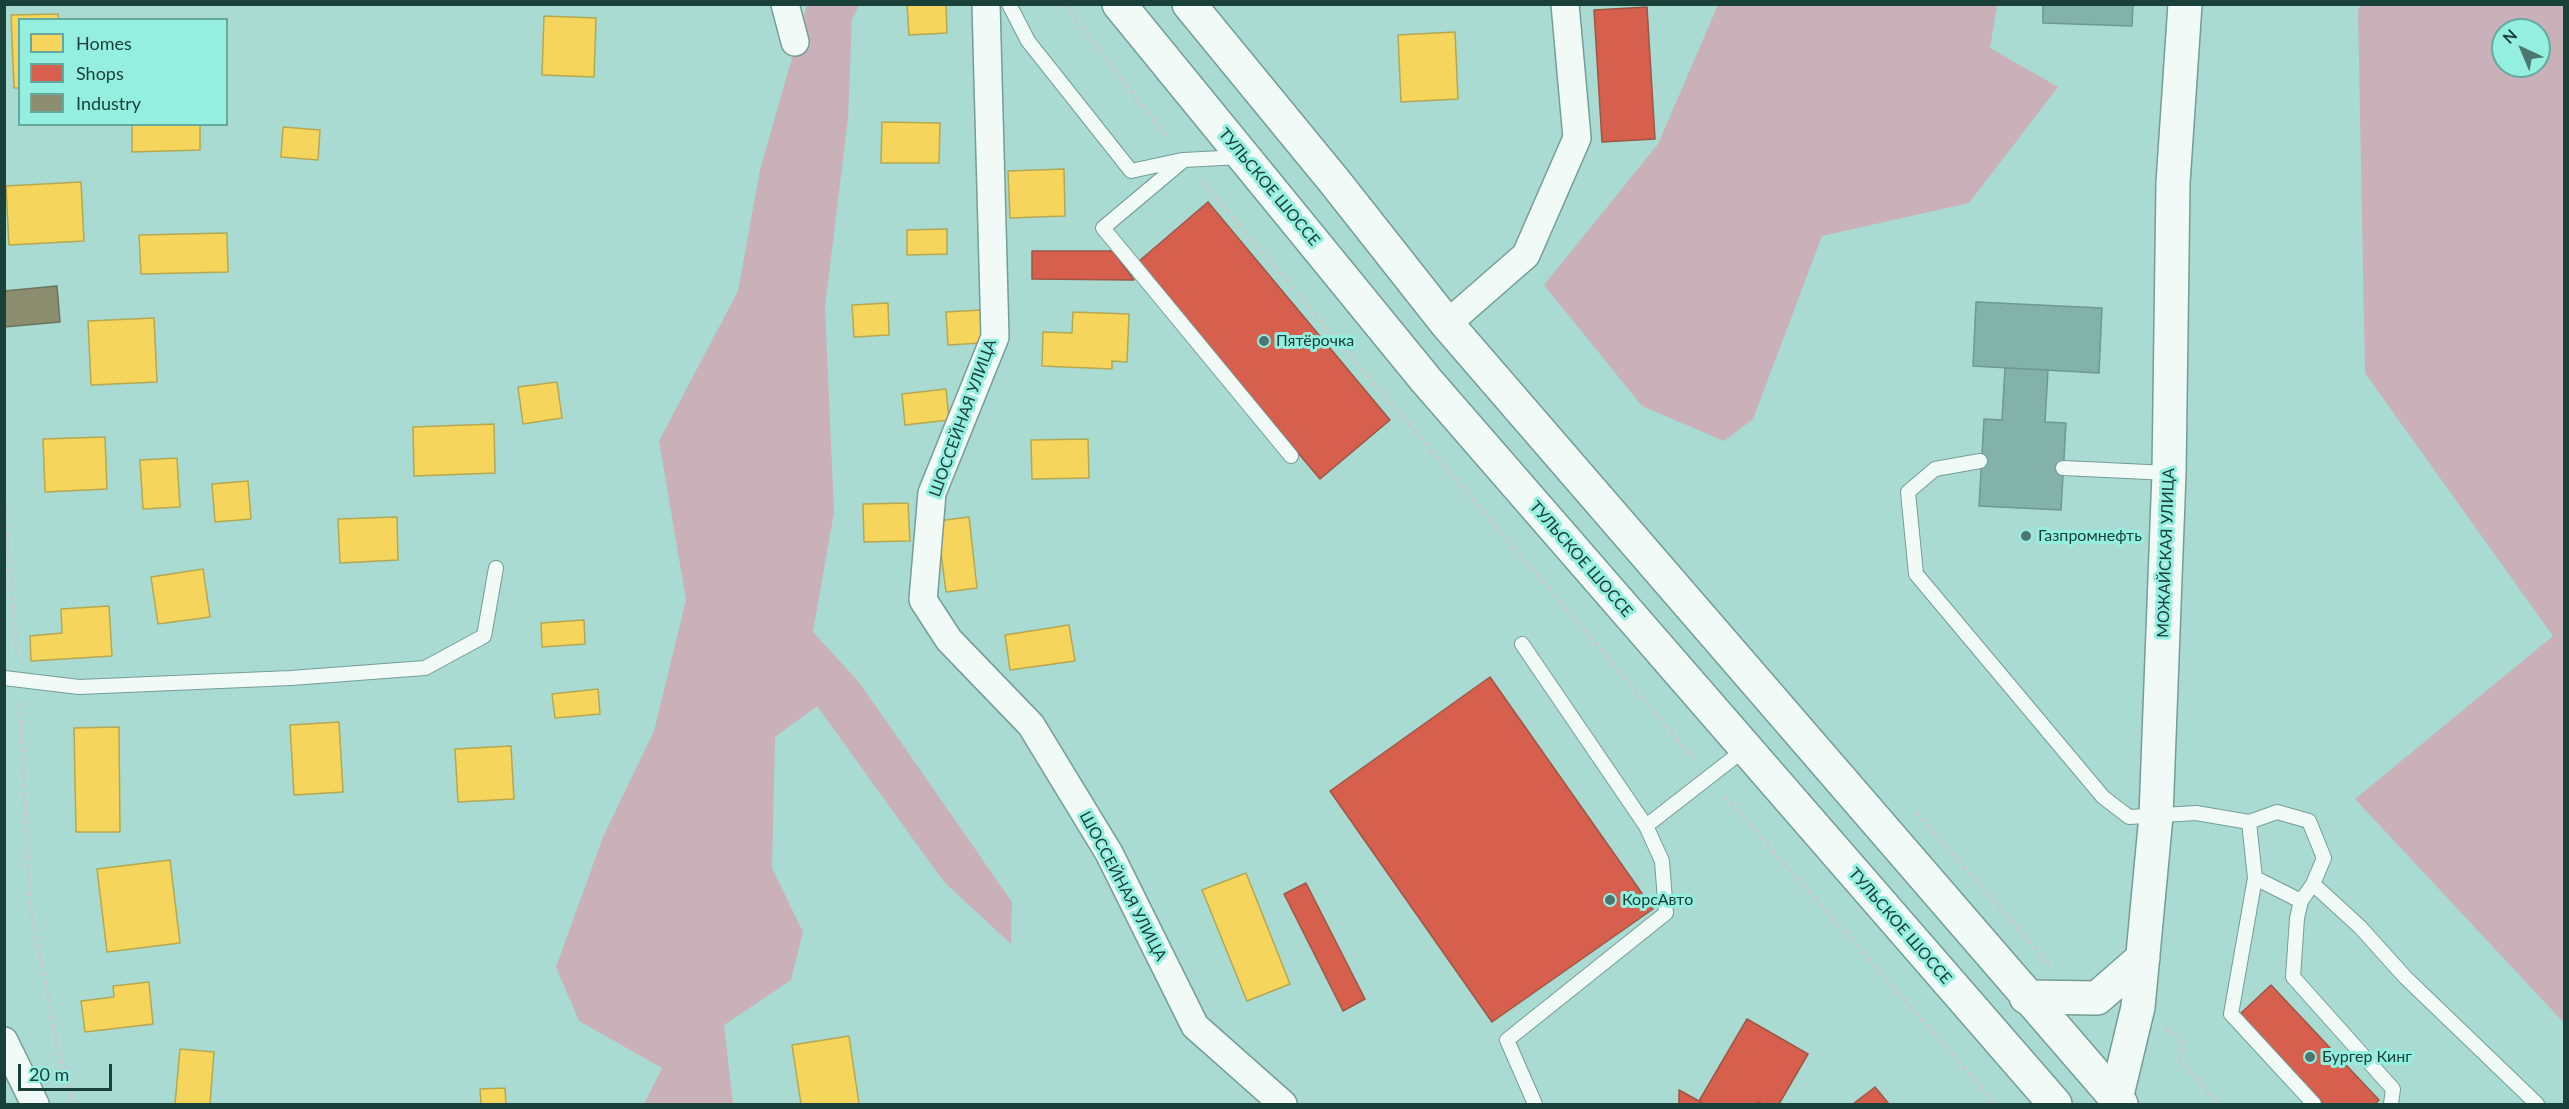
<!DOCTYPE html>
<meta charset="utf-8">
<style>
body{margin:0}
#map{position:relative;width:2569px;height:1109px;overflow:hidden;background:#a9dbd2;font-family:Lato,sans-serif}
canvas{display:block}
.frame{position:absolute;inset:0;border:6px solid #1a403a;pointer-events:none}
.legend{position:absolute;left:18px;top:18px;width:210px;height:108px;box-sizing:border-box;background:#95efe0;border:2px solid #64a99e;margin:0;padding:8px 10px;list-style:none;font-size:18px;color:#1a403a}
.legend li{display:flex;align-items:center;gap:12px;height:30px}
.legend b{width:30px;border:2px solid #64a99e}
.north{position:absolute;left:2491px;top:18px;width:60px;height:60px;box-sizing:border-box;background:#95efe0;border:2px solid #64a99e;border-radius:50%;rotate:316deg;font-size:16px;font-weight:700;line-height:24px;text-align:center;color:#1a403a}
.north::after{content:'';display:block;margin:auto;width:21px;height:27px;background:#4c766f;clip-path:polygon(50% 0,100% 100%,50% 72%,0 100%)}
.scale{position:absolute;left:18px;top:1064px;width:94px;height:27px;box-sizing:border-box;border:3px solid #1a403a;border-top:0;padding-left:8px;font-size:18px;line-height:21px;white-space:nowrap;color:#1a403a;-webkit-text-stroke:4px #95efe0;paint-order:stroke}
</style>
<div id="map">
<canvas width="2569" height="1109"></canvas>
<div class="frame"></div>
<ul class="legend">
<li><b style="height:16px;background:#f6d55c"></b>Homes</li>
<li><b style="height:16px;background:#d6604d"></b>Shops</li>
<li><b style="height:16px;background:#8c8c6e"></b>Industry</li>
</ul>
<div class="north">N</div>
<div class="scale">20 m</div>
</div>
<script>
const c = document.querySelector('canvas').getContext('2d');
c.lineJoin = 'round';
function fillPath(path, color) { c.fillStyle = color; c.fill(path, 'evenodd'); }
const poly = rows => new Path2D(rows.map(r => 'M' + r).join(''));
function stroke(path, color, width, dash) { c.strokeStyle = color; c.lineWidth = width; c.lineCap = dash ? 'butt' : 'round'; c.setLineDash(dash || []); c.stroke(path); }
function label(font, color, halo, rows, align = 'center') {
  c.font = font + ' Lato,sans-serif'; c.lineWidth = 6; c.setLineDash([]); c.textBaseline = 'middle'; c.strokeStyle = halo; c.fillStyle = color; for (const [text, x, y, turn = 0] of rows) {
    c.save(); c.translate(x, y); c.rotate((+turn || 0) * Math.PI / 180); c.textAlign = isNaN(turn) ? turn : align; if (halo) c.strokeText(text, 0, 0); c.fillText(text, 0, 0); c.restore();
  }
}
const forest = poly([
 [2364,4,2564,5,2564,1023,2355,799,2553,636,2365,373,2358,9],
 [2503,30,2539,30,2539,66,2503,66],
 [807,5,859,5,852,19,848,118,825,307,834,512,813,632,859,682,1012,902,1011,944,944,882,817,706,775,737,772,868,803,932,791,980,724,1025,733,1104,644,1104,662,1068,579,1021,556,967,603,837,654,731,686,600,659,441,738,291,760,170],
 [1718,5,1997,5,1990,48,2058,87,1969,203,1822,236,1753,419,1724,441,1642,406,1544,285,1658,144]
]);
const homes = poly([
 [907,4,946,4,947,33,909,35,907,4],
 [58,14,59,20,20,20,20,88,14,88,11,15,58,14],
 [544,16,596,18,594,77,542,75,544,16],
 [1455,32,1458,99,1401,102,1398,35,1455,32],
 [882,122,940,123,939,163,881,163,882,122],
 [132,124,200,124,200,150,132,152,132,124],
 [283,127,320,130,318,160,281,157,283,127],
 [1064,169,1065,216,1010,218,1008,171,1064,169],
 [81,182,84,241,9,245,6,186,81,182],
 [947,229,947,254,907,255,907,230,947,229],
 [227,233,228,272,141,274,139,235,227,233],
 [888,303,889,335,854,337,852,305,888,303],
 [981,310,982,343,948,345,946,312,981,310],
 [1073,312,1129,314,1127,362,1112,361,1112,369,1042,366,1043,332,1072,333,1073,312],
 [154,318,157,382,91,385,88,321,154,318],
 [557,382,562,418,523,424,518,387,557,382],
 [946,389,949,420,905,425,902,394,946,389],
 [494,424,495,473,414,476,413,427,494,424],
 [105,437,107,489,45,492,43,439,105,437],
 [1088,439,1089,478,1032,479,1031,440,1088,439],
 [177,458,180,507,143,509,140,460,177,458],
 [248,481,251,519,215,522,212,484,248,481],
 [908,503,910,541,864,542,863,504,908,503],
 [397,517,398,560,340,563,338,519,397,517],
 [969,517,977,588,946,592,937,521,969,517],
 [203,569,210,617,158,624,151,577,203,569],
 [109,606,112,656,31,661,30,636,62,633,61,609,109,606],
 [584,620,585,644,542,647,541,623,584,620],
 [1069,625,1075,661,1010,670,1005,635,1069,625],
 [598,689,600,714,555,718,552,694,598,689],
 [339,722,343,792,294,795,290,725,339,722],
 [119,727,120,832,76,832,74,728,119,727],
 [511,746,514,799,458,802,455,749,511,746],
 [170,860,180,943,107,952,97,869,170,860],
 [1246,873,1290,984,1247,1001,1202,890,1246,873],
 [149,982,153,1024,85,1032,81,1001,114,997,113,986,149,982],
 [849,1036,859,1104,801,1104,792,1045,849,1036],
 [180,1049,214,1052,210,1104,175,1104,180,1049],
 [505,1088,506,1104,481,1104,480,1089,505,1088]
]);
const shops = poly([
 [1647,7,1655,139,1602,142,1594,10,1647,7],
 [1208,202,1390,420,1320,479,1138,262,1208,202],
 [1032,251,1113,251,1134,280,1032,279,1032,251],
 [1490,677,1653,909,1492,1022,1330,791,1490,677],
 [1306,883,1365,999,1343,1011,1284,894,1306,883],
 [2271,985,2379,1100,2375,1104,2324,1104,2240,1014,2271,985],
 [1747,1019,1808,1054,1779,1104,1762,1104,1758,1102,1756,1104,1704,1104,1699,1101,1747,1019],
 [1875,1087,1889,1104,1853,1104,1875,1087],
 [1679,1090,1699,1101,1704,1104,1679,1104,1679,1090]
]);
const industry = poly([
 [57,286,60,322,4,327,4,291,57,286]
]);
const building = poly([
 [2043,4,2133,4,2132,26,2043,23,2043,4],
 [1976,302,2102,308,2099,373,1973,366,1976,302],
 [2005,368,2048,370,2045,422,2066,423,2061,510,1979,506,1984,419,2002,420,2005,368]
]);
const path = poly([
 [1064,4,1168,139],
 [1203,182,1694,759],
 [4,496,17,656],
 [20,702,30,904,58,1050,74,1104],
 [1724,795,1996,1104],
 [1915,811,2050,965],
 [2166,1028,2182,1040,2180,1060,2218,1104]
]);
const service = poly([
 [1009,4,1028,41,1131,171,1182,160],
 [1241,157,1184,160,1103,228,1291,456],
 [1980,461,1935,469,1908,492,1916,574,2103,797,2129,817,2196,813,2249,822,2277,812,2309,821,2324,858,2313,884,2360,927,2405,977,2537,1104],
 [2063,468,2169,473],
 [1522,644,1646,826,1745,749],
 [4,678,79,687,291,678,425,668,484,636,496,568],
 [2249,822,2255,878,2231,1014,2314,1104],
 [2255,878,2301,901],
 [2313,884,2301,901,2297,918,2293,977,2393,1089,2391,1104],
 [1535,1104,1507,1040,1666,913,1662,861,1646,826]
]);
const minor = poly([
 [785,4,795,42],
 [986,4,995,337,932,493,923,600,949,640,1031,725,1109,853,1195,1026,1283,1104],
 [1447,324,1526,255,1577,138,1565,4],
 [4,1041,35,1104]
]);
const tertiary = poly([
 [2026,997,2097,998,2143,958],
 [2116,1099,2138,1007,2156,816,2169,473,2173,183,2185,4]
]);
const primary = poly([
 [1119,4,1426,380,2055,1104],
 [1189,4,1335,182,1447,324,2121,1104]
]);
const markers = [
 [1264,341,6,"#4c766f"],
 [2026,536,6,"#4c766f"],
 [1610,900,6,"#4c766f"],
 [2310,1057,6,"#4c766f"]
];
const streetNames = [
 ["ТУЛЬСКОЕ ШОССЕ",1269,187,50],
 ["ШОССЕЙНАЯ УЛИЦА",963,418,-70],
 ["МОЖАЙСКАЯ УЛИЦА",2166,553,-88],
 ["ТУЛЬСКОЕ ШОССЕ",1581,559,49],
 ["ШОССЕЙНАЯ УЛИЦА",1123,886,62],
 ["ТУЛЬСКОЕ ШОССЕ",1900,926,49]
];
const poiNames = [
 ["Пятёрочка",1276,341],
 ["Газпромнефть",2038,536],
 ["КорсАвто",1622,900],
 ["Бургер Кинг",2322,1057]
];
fillPath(forest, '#c9b0b9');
fillPath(homes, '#f6d55c');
stroke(homes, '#b4a852', 1.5);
fillPath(shops, '#d6604d');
stroke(shops, '#9e5647', 1.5);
fillPath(industry, '#8c8c6e');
stroke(industry, '#6a755e', 1.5);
fillPath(building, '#82b2aa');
stroke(building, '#6f9892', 1.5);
stroke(service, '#749d96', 16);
stroke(minor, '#749d96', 30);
stroke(tertiary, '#749d96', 36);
stroke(primary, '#749d96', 36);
stroke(path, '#bfcecb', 4, [6, 3]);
stroke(service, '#f2faf8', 14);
stroke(minor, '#f2faf8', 27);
stroke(tertiary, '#f2faf8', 33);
stroke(primary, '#f2faf8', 33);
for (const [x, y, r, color] of markers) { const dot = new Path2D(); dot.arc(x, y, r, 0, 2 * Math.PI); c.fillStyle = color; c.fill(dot); stroke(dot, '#95efe0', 2); }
label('16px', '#1a403a', '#95efe0', streetNames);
label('16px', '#1a403a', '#95efe0', poiNames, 'left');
</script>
